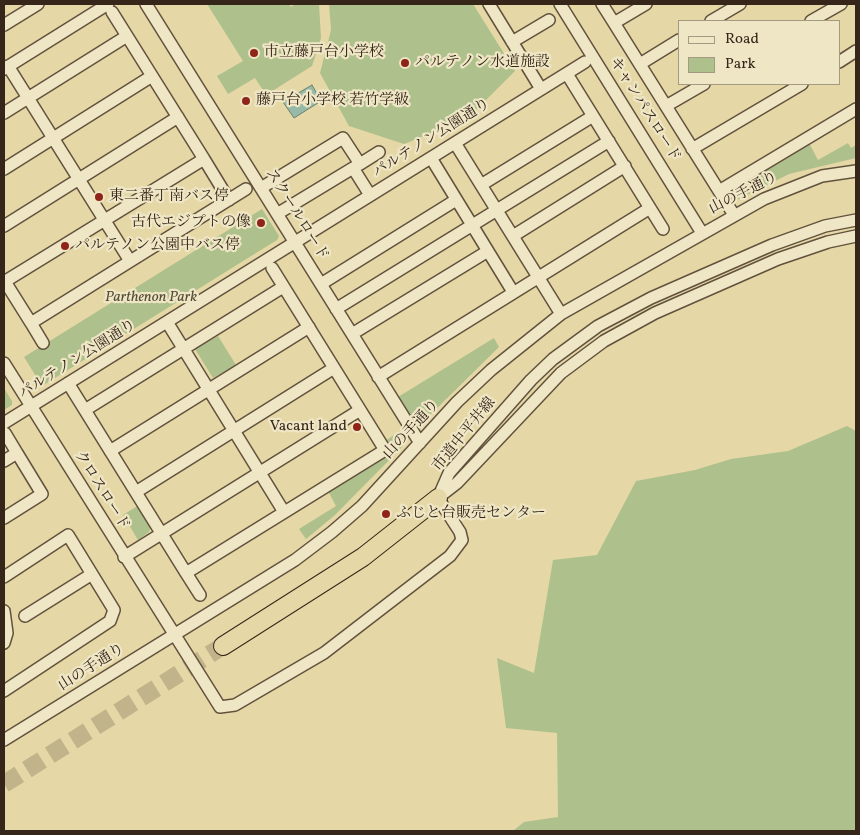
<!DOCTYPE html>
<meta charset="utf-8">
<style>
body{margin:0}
#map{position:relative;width:860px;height:835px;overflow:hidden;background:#e5d8a6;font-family:Vollkorn,serif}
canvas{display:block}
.frame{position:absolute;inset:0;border:5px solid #36261a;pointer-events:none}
.legend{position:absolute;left:678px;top:20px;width:162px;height:65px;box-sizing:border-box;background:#eee6c5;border:1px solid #a49981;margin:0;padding:6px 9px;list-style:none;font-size:15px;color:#36261a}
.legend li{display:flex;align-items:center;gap:10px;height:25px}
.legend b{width:25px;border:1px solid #a49981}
</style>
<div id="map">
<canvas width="860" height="835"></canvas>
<div class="frame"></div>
<ul class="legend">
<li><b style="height:6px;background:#eee6c5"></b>Road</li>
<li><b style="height:14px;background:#aec08c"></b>Park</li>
</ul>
</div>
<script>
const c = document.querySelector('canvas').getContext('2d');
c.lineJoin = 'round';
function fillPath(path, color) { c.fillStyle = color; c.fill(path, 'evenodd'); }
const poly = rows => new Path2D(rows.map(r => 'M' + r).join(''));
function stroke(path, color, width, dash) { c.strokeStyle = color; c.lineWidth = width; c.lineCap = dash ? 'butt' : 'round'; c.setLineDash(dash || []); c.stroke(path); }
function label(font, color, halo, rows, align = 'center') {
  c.font = font + ' Vollkorn,"Noto Serif JP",serif'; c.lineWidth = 4.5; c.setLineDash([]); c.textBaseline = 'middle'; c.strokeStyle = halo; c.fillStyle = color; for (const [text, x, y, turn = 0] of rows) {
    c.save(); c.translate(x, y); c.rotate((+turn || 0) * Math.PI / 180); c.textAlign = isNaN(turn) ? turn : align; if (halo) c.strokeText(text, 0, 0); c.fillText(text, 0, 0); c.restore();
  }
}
const green = poly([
 [207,4,289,4,291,7,295,4,319,4,321,38,312,66,266,95,255,78,228,94,217,76,243,61],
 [329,4,473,4,515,71,475,111,454,124,404,144,349,126,320,73,331,30],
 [808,141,818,160,848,143,851,148,856,145,856,158,789,174,735,201,730,200,727,194,729,188],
 [262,209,279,236,277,240,42,386,24,357],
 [218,336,236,365,213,378,195,349],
 [494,338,499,347,420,425,415,424,398,397],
 [4,388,12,401,12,405,4,410],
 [847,426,856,431,856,831,513,831,524,822,558,817,557,733,506,728,497,658,534,673,553,560,597,555,636,481,695,470,731,459,788,451],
 [400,431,406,441,401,448,335,515,306,539,299,529,336,506,328,491,391,452,385,441],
 [139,505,151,526,149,532,138,540,123,515]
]);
const water = poly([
 [312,85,321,101,294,118,283,102,312,85]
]);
const highwayTunnel = poly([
 [4,784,223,646]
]);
const minor = poly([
 [146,4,420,443],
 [489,4,541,89],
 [560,4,702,233],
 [602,4,614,23],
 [646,4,614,23,734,215],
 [112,12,204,159],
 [711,21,740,4],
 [811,21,841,4],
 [4,25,38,4],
 [512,42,549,20],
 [839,62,856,51],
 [640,64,679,40],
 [8,66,130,261],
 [4,69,108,4],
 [567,74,663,229],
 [666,106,704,84],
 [4,113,127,36],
 [455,143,561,314],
 [692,149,802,84],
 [431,158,513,292],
 [360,164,379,152],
 [4,169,152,76],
 [481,185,593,116],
 [261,188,343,138,360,164,353,168,370,195],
 [719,191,856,109],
 [277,214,353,168],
 [4,226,178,117],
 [513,236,625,166],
 [4,280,31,323,246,189],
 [4,282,204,159,229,200],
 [321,284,456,200],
 [336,309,609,141],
 [167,322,284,512],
 [31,323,43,343],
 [352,334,488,251],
 [4,363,220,707,235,705,324,653,450,556,462,540,460,532,438,498],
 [378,377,650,208],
 [68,383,186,573,385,450,272,268],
 [85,410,283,287],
 [4,423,585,62],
 [5,433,17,453],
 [110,451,309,327],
 [4,461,17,453,42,494,4,518],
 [136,492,334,368],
 [439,497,457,483,561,373,604,341,655,313,778,259,828,242,856,236],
 [438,498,449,473,531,380,553,359,598,326,651,298,772,245,825,226,856,220],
 [124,557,360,410],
 [186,573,200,595],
 [4,577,68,535,114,610,110,621,4,691],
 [4,611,7,633,4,643],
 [25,616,92,574],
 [4,740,295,560,332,532,362,506,457,402,491,370,561,314,764,199,822,176,856,171]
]);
const highway = poly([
 [223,646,363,557,438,498]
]);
const markers = [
 [254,53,5,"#8f2418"],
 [405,63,5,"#8f2418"],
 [246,101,5,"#8f2418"],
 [99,197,5,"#8f2418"],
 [261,223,5,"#8f2418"],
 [65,246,5,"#8f2418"],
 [357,427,5,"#8f2418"],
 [386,514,5,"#8f2418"]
];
const poiNames = [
 ["市立藤戸台小学校",264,53],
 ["パルテノン水道施設",415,63],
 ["藤戸台小学校 若竹学級",256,101],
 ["東二番丁南バス停",109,197],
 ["古代エジプトの像",251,223,"right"],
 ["パルテノン公園中バス停",75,246],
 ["Vacant land",347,427,"right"],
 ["ふじと台販売センター",396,514]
];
const streetNames = [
 ["キャンパスロード",644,110,58],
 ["パルテノン公園通り",432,139,-32],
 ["山の手通り",744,194,-27],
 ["スクールロード",296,215,58],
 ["パルテノン公園通り",78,360,-32],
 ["山の手通り",412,430,-47],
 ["市道中平井線",465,435,-51],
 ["クロスロード",101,491,58],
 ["山の手通り",92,668,-32]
];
const parkNames = [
 ["Parthenon Park",151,298]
];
fillPath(green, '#aec08c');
fillPath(water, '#96baa7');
stroke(water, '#707f6f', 1);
stroke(highwayTunnel, '#c2b48a', 18, [18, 9]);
stroke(minor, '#62523d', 14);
stroke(highway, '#36261a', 20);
stroke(minor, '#eee6c5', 11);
stroke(highway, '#e5d8a6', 18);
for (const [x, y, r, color] of markers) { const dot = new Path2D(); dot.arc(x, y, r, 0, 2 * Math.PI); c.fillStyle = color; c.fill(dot); stroke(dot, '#eee6c5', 2); }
label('15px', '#36261a', '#eee6c5', poiNames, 'left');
label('15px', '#36261a', '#eee6c5', streetNames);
label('italic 15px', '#544c36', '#eee6c5', parkNames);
</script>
